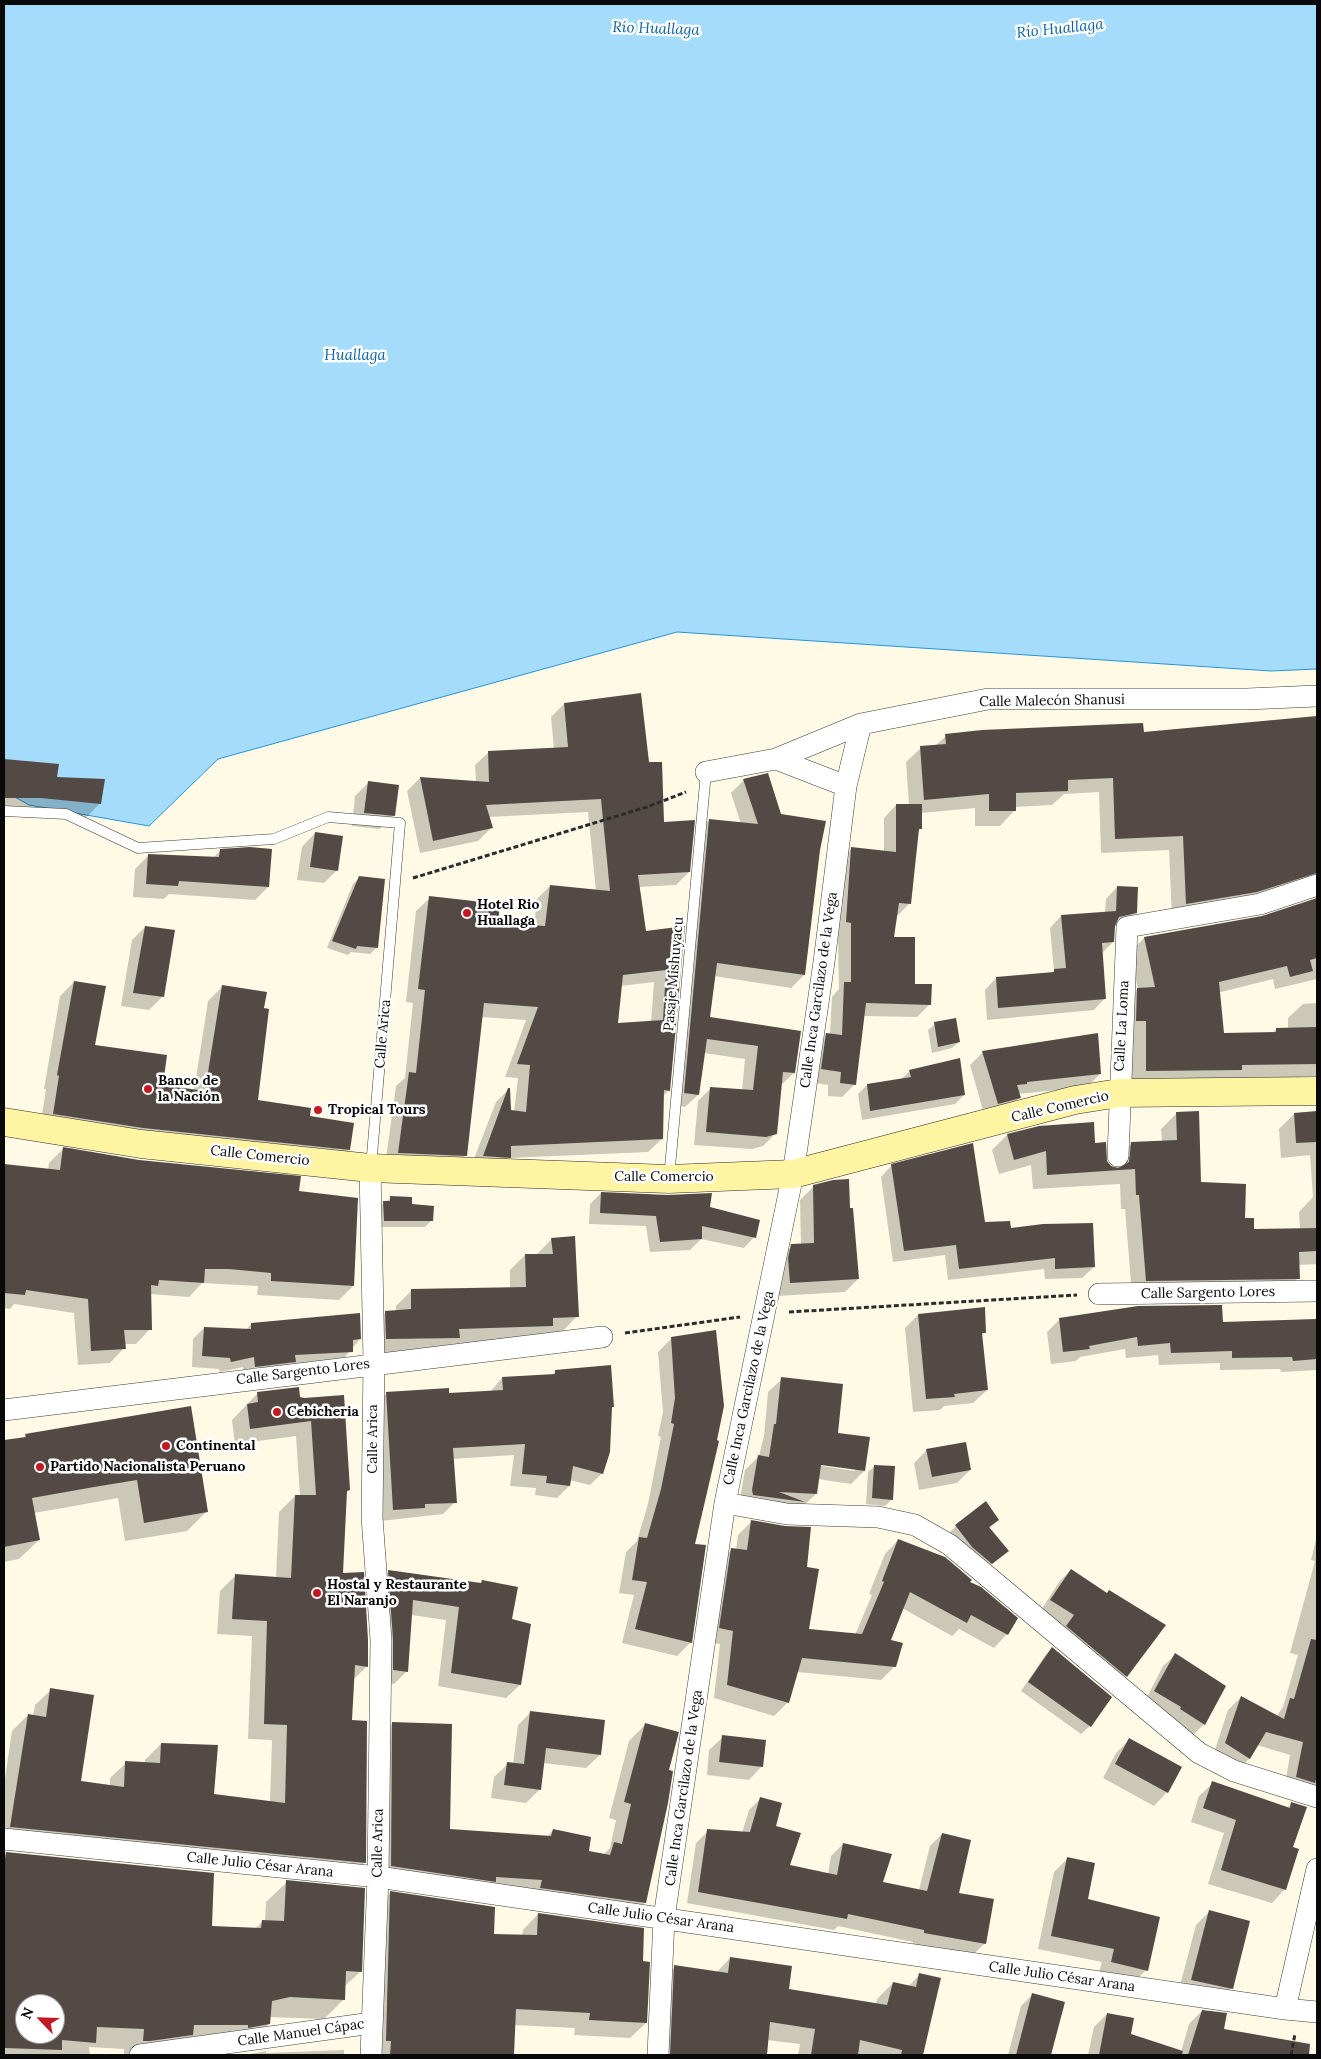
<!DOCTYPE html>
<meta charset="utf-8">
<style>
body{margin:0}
#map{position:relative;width:1321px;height:2059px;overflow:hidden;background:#fffae6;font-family:Lora,serif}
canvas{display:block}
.frame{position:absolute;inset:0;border:5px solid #090909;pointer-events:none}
.north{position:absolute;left:15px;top:1994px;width:50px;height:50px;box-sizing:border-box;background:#fff;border:1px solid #9d9d9d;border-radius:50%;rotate:294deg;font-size:14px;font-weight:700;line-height:20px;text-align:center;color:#090909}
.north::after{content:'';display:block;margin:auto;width:18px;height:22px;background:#c21923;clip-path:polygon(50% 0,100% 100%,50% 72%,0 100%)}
</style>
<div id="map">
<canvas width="1321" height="2059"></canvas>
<div class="frame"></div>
<div class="north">N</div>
</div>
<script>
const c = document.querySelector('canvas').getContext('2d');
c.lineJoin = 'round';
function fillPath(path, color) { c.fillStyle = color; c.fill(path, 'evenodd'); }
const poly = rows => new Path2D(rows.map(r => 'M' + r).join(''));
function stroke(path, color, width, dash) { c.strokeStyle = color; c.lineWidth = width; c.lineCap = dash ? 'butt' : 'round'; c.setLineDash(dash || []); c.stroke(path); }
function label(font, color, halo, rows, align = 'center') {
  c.font = font + ' Lora,serif'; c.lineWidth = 5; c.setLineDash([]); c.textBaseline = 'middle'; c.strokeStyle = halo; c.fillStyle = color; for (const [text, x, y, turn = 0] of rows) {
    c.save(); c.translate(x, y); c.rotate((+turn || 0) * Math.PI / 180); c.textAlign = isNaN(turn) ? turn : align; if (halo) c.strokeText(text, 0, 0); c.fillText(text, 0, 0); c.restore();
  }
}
const water = poly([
 [4,4,1317,4,1317,669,1271,671,677,632,218,759,149,826,29,805,4,791,4,4]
]);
const shadow = poly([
 [564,704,648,763,663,823,689,872,676,885,639,887,645,932,684,927,669,1090,663,1096,662,1139,648,1152,508,1158,496,1170,470,1169,496,1102,509,1089,509,1111,514,1112,518,1078,505,1077,526,1020,481,1017,466,1155,453,1169,385,1166,396,1086,405,1078,413,1003,406,1002,416,911,430,898,497,924,534,927,537,899,550,886,596,891,588,812,488,817,491,828,478,841,420,853,407,791,420,778,476,782,475,765,489,752,554,749,551,717],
 [654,982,651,1022,617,1025,621,986],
 [1317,717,1317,979,1275,989,1273,979,1217,993,1223,1034,1272,1033,1277,1029,1288,1029,1288,1018,1303,1004,1317,1003,1317,1076,1132,1085,1132,1035,1123,1004,1138,989,1130,953,1144,938,1264,917,1315,900,1315,896,1172,918,1169,850,1101,853,1099,792,1064,794,1052,805,1015,807,1014,811,1000,826,975,826,975,808,921,813,921,828,917,832,910,903,897,916,892,938,914,985,930,1004,917,1017,863,1016,855,1084,842,1097,828,1096,828,1085,809,1082,814,1047,827,1034,830,1034,832,997,839,989,838,936,834,935,838,862,851,849,884,852,884,818,896,805,909,805,906,762,921,748,935,746,946,736,1142,733],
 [4,760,57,765,56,778,100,803,87,817,4,811],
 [744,780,819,850,804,975,791,988,714,976,708,1018,800,1032,794,1073,780,1086,776,1133,763,1146,752,1149,694,1145,698,1101,711,1088,742,1091,745,1059,704,1053,698,1095,685,1107,671,1105,696,833,709,820,741,824,731,793],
 [369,782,394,815,380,829,352,826,355,796],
 [315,833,337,870,324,883,297,880,302,847],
 [220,851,268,887,255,900,169,894,164,899,133,897,135,869,149,855,213,858],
 [359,878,376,948,370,954,351,952,348,955,327,948,353,884],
 [1117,887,1136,912,1124,924,1113,927,1113,942,1102,953,1105,998,1094,1010,987,1020,985,990,996,978,1051,973,1054,971,1050,928,1061,916,1105,913,1106,899],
 [145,927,162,997,149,1010,121,1006,132,940],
 [74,982,94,1046,161,1086,194,1091,208,1001,222,987,263,1009,256,1101,308,1117,349,1150,335,1164,40,1128,46,1089,44,1089,60,996],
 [935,1024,959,1042,952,1048,932,1053,928,1030],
 [983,1052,1100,1074,1087,1087,1018,1094,1019,1098,1006,1111,985,1117,970,1065],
 [910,1071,964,1095,955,1104,862,1120,858,1094,867,1085,900,1080],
 [1317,1113,1317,1264,1298,1265,1298,1278,1283,1293,1132,1295,1125,1209,1121,1209,1120,1184,1033,1189,1031,1165,999,1174,992,1150,1007,1135,1039,1127,1094,1144,1110,1167,1115,1169,1117,1158,1132,1143,1162,1142,1161,1129,1176,1114,1200,1184,1244,1219,1253,1230,1300,1229,1299,1212,1313,1197,1310,1155,1281,1158,1279,1129,1294,1114],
 [63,1149,297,1192,353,1286,339,1300,257,1295,258,1286,202,1283,189,1297,150,1294,150,1329,136,1344,124,1344,124,1348,110,1363,78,1365,74,1313,14,1304,10,1309,4,1308,4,1165,48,1170,49,1163],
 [892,1165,984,1224,1010,1229,1094,1267,1082,1278,1045,1279,1044,1269,948,1280,945,1255,893,1262,881,1177],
 [814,1186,849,1210,858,1279,845,1292,777,1296,778,1259,792,1246,801,1245,800,1200],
 [601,1193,708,1208,754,1237,744,1248,701,1239,690,1250,650,1252,646,1226,589,1224,590,1204],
 [391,1198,410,1205,432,1220,425,1227,378,1227,377,1208],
 [552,1239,577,1316,562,1332,544,1333,536,1341,452,1344,443,1353,371,1354,371,1328,386,1312,396,1311,396,1306,411,1291,510,1288,510,1270,525,1255,536,1255],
 [918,1315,985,1332,981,1336,987,1390,973,1403,944,1406,940,1410,913,1412,905,1328],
 [1060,1319,1222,1323,1317,1319,1317,1370,1281,1372,1280,1369,1220,1370,1220,1363,1159,1365,1158,1355,1126,1358,1125,1349,1080,1357,1076,1361,1051,1364,1047,1332],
 [251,1324,360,1339,340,1363,244,1377,243,1367,220,1372,219,1369,192,1367,193,1339,204,1328,246,1330],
 [672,1338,694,1545,691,1642,677,1656,622,1643,634,1595,619,1593,626,1552,637,1541,648,1504,661,1437,658,1436,663,1412,658,1352],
 [556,1371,613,1407,610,1409,602,1473,590,1485,569,1480,569,1486,557,1498,535,1495,536,1488,510,1486,514,1455,452,1459,455,1502,443,1514,381,1521,375,1405,387,1393,448,1394,490,1392,502,1378,552,1375],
 [782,1379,836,1434,864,1471,851,1484,818,1479,816,1494,802,1507,739,1504,745,1470,759,1456,764,1436,768,1392],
 [815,1463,855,1469,855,1471,815,1465],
 [258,1393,298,1398,349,1490,346,1493,342,1574,367,1666,353,1680,351,1721,364,1863,349,1878,4,1843,4,1785,12,1731,28,1715,33,1716,35,1705,51,1690,80,1782,110,1786,110,1778,126,1763,145,1763,145,1760,161,1744,213,1795,270,1802,272,1740,248,1739,252,1636,217,1634,220,1591,236,1575,276,1578,279,1512,295,1496,300,1496,296,1436,235,1444,232,1420],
 [190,1408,206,1512,187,1531,125,1541,118,1498,74,1506,34,1513,39,1540,19,1559,4,1562,4,1441,22,1439,26,1435],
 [927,1450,970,1470,957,1483,919,1490,914,1463],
 [875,1466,892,1499,885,1506,866,1504,868,1472],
 [998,1520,989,1529,1007,1551,980,1574,945,1537,956,1526],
 [751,1522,805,1568,807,1630,855,1635,872,1595,869,1594,885,1554,898,1540,968,1582,1007,1634,994,1648,959,1629,952,1636,902,1608,889,1641,895,1666,881,1680,797,1672,788,1702,774,1716,714,1698,720,1644,706,1641,718,1563,731,1550,736,1550,738,1535],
 [1317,1536,1317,1791,1284,1790,1290,1755,1257,1745,1249,1759,1236,1772,1213,1756,1228,1710,1241,1697,1276,1717,1283,1707,1298,1655,1290,1653,1315,1561,1311,1560],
 [1071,1570,1126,1676,1115,1687,1040,1612,1059,1582],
 [389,1571,479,1584,482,1582,511,1620,520,1685,506,1698,438,1686,446,1620,411,1615,407,1671,394,1684,380,1683,376,1585],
 [1052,1648,1090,1726,1081,1734,1021,1691,1044,1657],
 [1175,1655,1224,1686,1204,1724,1192,1736,1144,1703,1163,1666],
 [531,1712,600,1755,586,1768,543,1763,540,1789,526,1803,491,1798,494,1777,508,1764,513,1764,518,1725],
 [393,1723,449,1831,547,1837,553,1830,588,1852,603,1855,610,1848,616,1820,609,1818,629,1741,645,1725,667,1770,644,1903,628,1919,375,1882,377,1739],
 [723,1737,762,1766,749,1780,707,1775,709,1750],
 [1129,1740,1167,1792,1154,1806,1103,1778,1116,1753],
 [1213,1783,1287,1808,1292,1803,1291,1848,1285,1889,1272,1903,1208,1884,1224,1833,1191,1822,1199,1796],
 [761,1798,775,1826,789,1866,828,1874,831,1856,843,1844,891,1855,882,1883,919,1890,930,1846,942,1834,957,1894,985,1943,973,1955,913,1944,913,1942,838,1926,834,1930,687,1903,696,1843,708,1831,742,1833,749,1810],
 [6,1853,211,1927,255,1929,262,1922,265,1922,266,1902,287,1882,361,1971,344,1987,344,1999,324,2019,269,2017,269,2024,248,2044,169,2055,124,2055,124,2049,89,2047,90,2055,4,2055,4,1856],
 [25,2004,55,2004,55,2034,25,2034],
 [1068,1858,1086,1900,1146,1970,1133,1983,1098,1975,1102,1962,1038,1949,1054,1872],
 [390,1893,492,1935,522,1936,523,1930,538,1914,641,1962,646,2023,630,2038,574,2035,575,2028,514,2025,513,2055,371,2055,375,1908],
 [1209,1912,1232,1988,1219,2002,1178,1993,1196,1925],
 [730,1958,787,1990,876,2005,877,1999,893,1983,908,1987,920,1974,939,1979,922,2055,798,2055,800,2044,767,2040,765,2055,654,2055,659,1983,675,1967,716,1973],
 [1033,1994,1064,2002,1050,2055,1008,2055,1021,2006],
 [1202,2011,1222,2030,1284,2041,1281,2055,1088,2055,1094,2027,1107,2014,1129,2035,1181,2052,1189,2024],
 [344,2050,344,2055,245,2055,266,2051,266,2053]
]);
const building = poly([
 [641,693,649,762,662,762,664,822,695,820,690,872,638,875,646,931,685,926,670,1091,664,1090,663,1139,511,1146,511,1158,483,1156,508,1088,510,1088,511,1110,526,1112,530,1065,517,1064,538,1007,484,1003,467,1156,398,1153,409,1072,416,1073,425,990,418,989,429,896,500,904,498,923,545,926,550,885,610,891,601,799,486,805,493,828,433,841,420,777,489,782,488,751,568,747,564,703],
 [666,970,663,1020,618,1023,623,975],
 [1317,716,1317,873,1257,892,1186,904,1183,836,1115,839,1113,778,1068,780,1068,791,1016,793,1016,811,989,811,989,794,924,800,920,746,946,744,945,734,982,730,1143,723,1144,732],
 [4,759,59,764,57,777,105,779,101,804,41,798,4,798],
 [768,773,781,814,826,821,820,850,805,975,717,963,710,1017,801,1031,795,1073,783,1072,777,1134,766,1137,706,1132,710,1087,753,1090,758,1046,707,1039,699,1095,684,1093,709,819,758,824,743,779],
 [368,781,399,785,395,816,364,813],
 [896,804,922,804,922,829,919,829,911,904,899,903,894,937,915,937,915,984,932,984,931,1005,866,1003,856,1085,840,1083,841,1072,821,1069,826,1033,842,1035,844,982,851,982,851,923,846,922,851,847,896,852],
 [315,832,343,836,338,871,310,867],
 [250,847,272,849,269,887,179,881,178,886,146,884,148,854,219,857,220,849],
 [359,876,385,879,378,948,357,946,356,949,332,941],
 [1117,886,1138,887,1137,913,1119,917,1115,926,1114,942,1102,943,1106,999,998,1008,996,977,1054,972,1054,969,1066,968,1061,915,1116,911],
 [1317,898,1317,958,1310,960,1313,971,1290,977,1287,966,1219,982,1224,1033,1276,1032,1276,1028,1317,1027,1317,1064,1242,1065,1242,1070,1146,1071,1146,1021,1136,1021,1137,988,1155,987,1144,937,1262,916],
 [145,926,175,930,164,997,133,993],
 [74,981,106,986,95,1045,167,1055,163,1085,205,1091,222,985,267,992,264,1008,269,1009,258,1100,311,1108,310,1116,354,1123,350,1150,143,1128,53,1114,59,1076,57,1075],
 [956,1018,960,1042,938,1047,934,1022],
 [1098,1033,1101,1074,1027,1082,1027,1084,1017,1085,1021,1098,998,1104,982,1051],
 [960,1058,965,1095,870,1111,867,1084,911,1077,909,1070],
 [1199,1111,1201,1182,1246,1184,1245,1218,1254,1218,1254,1229,1317,1228,1317,1251,1299,1252,1300,1279,1146,1281,1139,1195,1136,1195,1135,1169,1047,1175,1046,1151,1014,1160,1007,1134,1039,1126,1094,1122,1095,1143,1106,1142,1107,1161,1111,1166,1118,1168,1129,1162,1131,1142,1177,1140,1176,1112],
 [1317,1111,1317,1142,1296,1143,1294,1113],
 [973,1143,985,1222,1010,1221,1011,1228,1043,1224,1093,1223,1095,1267,1055,1269,1055,1258,959,1269,956,1245,904,1251,891,1164],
 [63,1147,139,1160,301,1176,299,1191,358,1198,354,1286,271,1281,271,1273,229,1269,205,1269,204,1283,159,1280,158,1286,151,1285,152,1330,124,1330,126,1349,91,1351,88,1299,26,1290,25,1295,4,1293,4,1164,60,1170],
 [849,1179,850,1208,853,1208,859,1279,790,1283,788,1258,791,1244,814,1243,813,1185,833,1180],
 [601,1192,668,1195,712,1193,710,1207,760,1220,756,1238,702,1226,702,1239,660,1242,656,1216,600,1213],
 [390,1196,412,1197,412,1204,434,1206,433,1221,384,1221,383,1201,390,1201],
 [575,1236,579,1317,553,1318,553,1326,459,1329,460,1338,386,1339,385,1311,411,1309,411,1289,526,1287,525,1254,553,1254,551,1238],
 [1222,1305,1223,1322,1317,1319,1317,1359,1293,1361,1292,1357,1232,1358,1232,1351,1171,1353,1170,1343,1138,1346,1137,1337,1089,1346,1090,1349,1063,1352,1059,1318,1138,1306],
 [985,1307,986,1333,982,1333,988,1390,954,1394,955,1397,926,1399,918,1314],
 [360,1313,361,1339,353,1340,353,1352,295,1355,296,1362,255,1367,254,1357,231,1362,230,1358,202,1356,204,1327,251,1329,251,1323],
 [716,1330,724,1406,717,1440,719,1441,695,1544,706,1545,692,1643,635,1629,647,1582,632,1580,639,1537,647,1538,661,1489,674,1424,671,1423,675,1398,671,1337],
 [611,1365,614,1407,612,1407,610,1452,603,1474,573,1466,570,1486,546,1483,547,1476,522,1474,525,1444,453,1448,457,1503,425,1504,425,1508,393,1510,386,1392,449,1388,449,1393,503,1390,502,1377,555,1374,555,1370],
 [781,1377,843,1384,838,1433,870,1437,865,1471,821,1465,817,1494,779,1492,805,1502,753,1495,752,1490,758,1455,769,1457,774,1424,776,1424],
 [299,1387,300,1397,304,1398,344,1395,350,1490,347,1491,343,1573,364,1572,368,1640,368,1667,355,1665,352,1720,367,1721,366,1863,10,1827,28,1714,46,1717,50,1688,94,1695,81,1781,124,1787,125,1761,160,1763,161,1743,218,1745,214,1794,285,1803,287,1725,264,1724,267,1621,232,1619,235,1574,291,1578,295,1495,316,1495,311,1421,250,1429,247,1404,258,1402,257,1392],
 [191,1406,208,1512,144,1523,137,1480,94,1487,32,1498,40,1540,4,1547,4,1440,26,1437,25,1434],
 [966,1442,971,1470,932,1477,926,1449],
 [874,1465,895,1466,893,1500,872,1498],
 [986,1501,999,1520,989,1527,1009,1551,992,1564,972,1547,955,1525],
 [751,1520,785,1526,811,1527,807,1567,819,1569,809,1629,862,1634,884,1582,882,1581,898,1539,945,1557,972,1580,970,1582,981,1587,1018,1618,1008,1635,971,1615,967,1623,910,1592,891,1640,903,1643,896,1667,802,1658,789,1703,727,1685,733,1631,719,1628,731,1548,747,1550],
 [1071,1569,1107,1593,1109,1590,1166,1625,1127,1677,1066,1626,1074,1615,1050,1600],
 [388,1570,481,1583,482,1580,518,1587,512,1619,531,1624,521,1685,451,1673,459,1607,413,1600,408,1672,393,1670,393,1639],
 [1311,1639,1317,1640,1317,1775,1315,1783,1296,1777,1303,1742,1266,1732,1250,1759,1225,1743,1241,1696,1284,1719,1290,1698,1294,1699],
 [1052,1647,1112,1697,1091,1727,1028,1682],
 [1175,1653,1226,1686,1205,1725,1180,1709,1181,1707,1154,1691],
 [530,1711,605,1720,601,1755,546,1748,541,1790,504,1785,507,1762,524,1764],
 [392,1722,452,1724,450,1829,551,1836,553,1829,591,1837,589,1851,610,1855,614,1842,622,1844,631,1804,624,1802,645,1723,679,1732,669,1770,673,1771,668,1803,646,1903,540,1888,542,1880,496,1877,496,1882,391,1866],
 [722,1735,766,1740,763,1767,719,1762],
 [1129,1738,1182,1767,1168,1793,1115,1764],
 [1212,1781,1290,1808,1291,1802,1307,1807,1293,1847,1299,1849,1286,1890,1221,1870,1236,1820,1203,1808],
 [760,1797,782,1803,776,1826,801,1833,790,1865,837,1875,843,1843,892,1854,883,1882,927,1891,942,1833,971,1840,959,1893,994,1899,986,1944,924,1933,924,1930,848,1914,847,1919,698,1892,707,1829,750,1832],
 [6,1852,214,1873,212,1926,261,1928,262,1920,284,1921,286,1880,365,1888,362,1972,346,1971,345,2000,290,1997,272,2001,270,2024,248,2028,248,2025,194,2025,193,2035,150,2041,143,2041,144,2029,97,2027,96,2043,62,2040,62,2050,4,2048,4,1866],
 [25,2004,55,2004,55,2034,25,2034],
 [1067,1857,1095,1863,1088,1899,1160,1917,1148,1971,1111,1962,1114,1949,1051,1936],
 [390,1891,495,1907,494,1934,537,1935,538,1913,644,1928,643,1961,650,1962,647,2023,589,2020,590,2013,516,2009,514,2055,390,2055,391,2041,386,2041],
 [1209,1910,1250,1921,1233,1989,1191,1980],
 [730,1957,792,1966,789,1989,887,2005,893,1982,916,1987,919,1973,941,1978,923,2055,901,2055,902,2050,860,2040,858,2055,811,2055,815,2029,770,2022,767,2055,670,2055,674,1965,728,1973],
 [1032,1993,1065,2002,1051,2055,1016,2055],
 [1202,2010,1227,2013,1224,2029,1310,2044,1309,2055,1188,2055],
 [1107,2013,1134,2018,1131,2034,1183,2051,1182,2055,1099,2055]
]);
const path = poly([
 [413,878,647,807,686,792],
 [789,1312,1077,1295],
 [625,1333,740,1317],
 [1291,2055,1295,2034]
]);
const lane = poly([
 [4,811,66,814,138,848,274,839,328,817,400,823,371,1167],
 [669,1178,706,772]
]);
const street = poly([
 [776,759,846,786],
 [706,772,776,759,861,724,988,699,1247,699,1317,696],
 [1118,1156,1127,927,1260,904,1317,885],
 [370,1168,374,1363,372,1517,381,1640,378,1877,371,2055],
 [1099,1294,1317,1291],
 [4,1410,602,1337],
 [725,1503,787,1514,878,1517,915,1525,950,1545,1199,1753,1234,1771,1317,1797],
 [4,1839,378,1877,1285,2009,1317,2012],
 [1285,2009,1317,1869],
 [140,2055,372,2023],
 [658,2055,664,1918,725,1503,793,1174,824,962,846,786,861,724]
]);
const secondary = poly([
 [4,1122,141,1144,370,1168,669,1179,793,1174,1075,1100,1119,1093,1317,1091]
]);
const markers = [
 [467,913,5,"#c21923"],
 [148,1089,5,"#c21923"],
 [318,1110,5,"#c21923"],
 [277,1412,5,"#c21923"],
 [166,1446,5,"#c21923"],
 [40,1467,5,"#c21923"],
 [317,1593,5,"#c21923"]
];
const streetNames = [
 ["Calle Malecón Shanusi",1052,701,-1],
 ["Pasaje Mishuyacu",674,974,-85],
 ["Calle Inca Garcilazo de la Vega",819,990,-82],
 ["Calle La Loma",1122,1026,-87],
 ["Calle Arica",383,1034,-85],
 ["Calle Comercio",1060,1107,-13],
 ["Calle Comercio",260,1156,6],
 ["Calle Comercio",664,1177],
 ["Calle Sargento Lores",1208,1293,-1],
 ["Calle Sargento Lores",303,1372,-7],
 ["Calle Inca Garcilazo de la Vega",749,1388,-78],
 ["Calle Arica",373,1439,-90],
 ["Calle Inca Garcilazo de la Vega",684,1788,-82],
 ["Calle Arica",378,1843,-89],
 ["Calle Julio César Arana",260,1865,6],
 ["Calle Julio César Arana",661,1918,8],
 ["Calle Julio César Arana",1062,1977,8],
 ["Calle Manuel Cápac",301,2033,-8]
];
const poiNames = [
 ["Hotel Rio",477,905],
 ["Huallaga",477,921],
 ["Banco de",158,1081],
 ["la Nación",158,1097],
 ["Tropical Tours",328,1110],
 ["Cebicheria",287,1412],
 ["Continental",176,1446],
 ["Partido Nacionalista Peruano",50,1467],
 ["Hostal y Restaurante",327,1585],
 ["El Naranjo",327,1601]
];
const waterNames = [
 ["Río Huallaga",656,29,2],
 ["Río Huallaga",1060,29,-6],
 ["Huallaga",355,356]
];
fillPath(water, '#a6dcfb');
stroke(water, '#2893d7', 1);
fillPath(shadow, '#0003');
fillPath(building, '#534a45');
stroke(lane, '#3c3c3c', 11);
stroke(street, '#3c3c3c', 22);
stroke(secondary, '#2b2b2b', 29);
stroke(path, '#2b2b2b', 3, [5, 2.5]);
stroke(lane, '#fff', 10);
stroke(street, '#fff', 21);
stroke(secondary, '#fff4a1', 28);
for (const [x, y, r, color] of markers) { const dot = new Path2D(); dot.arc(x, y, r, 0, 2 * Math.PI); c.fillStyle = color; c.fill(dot); stroke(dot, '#fff', 2); }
label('14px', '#090909', '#fff', streetNames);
label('bold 14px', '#090909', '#fff', poiNames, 'left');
label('italic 15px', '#0c62a2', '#fff', waterNames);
</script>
